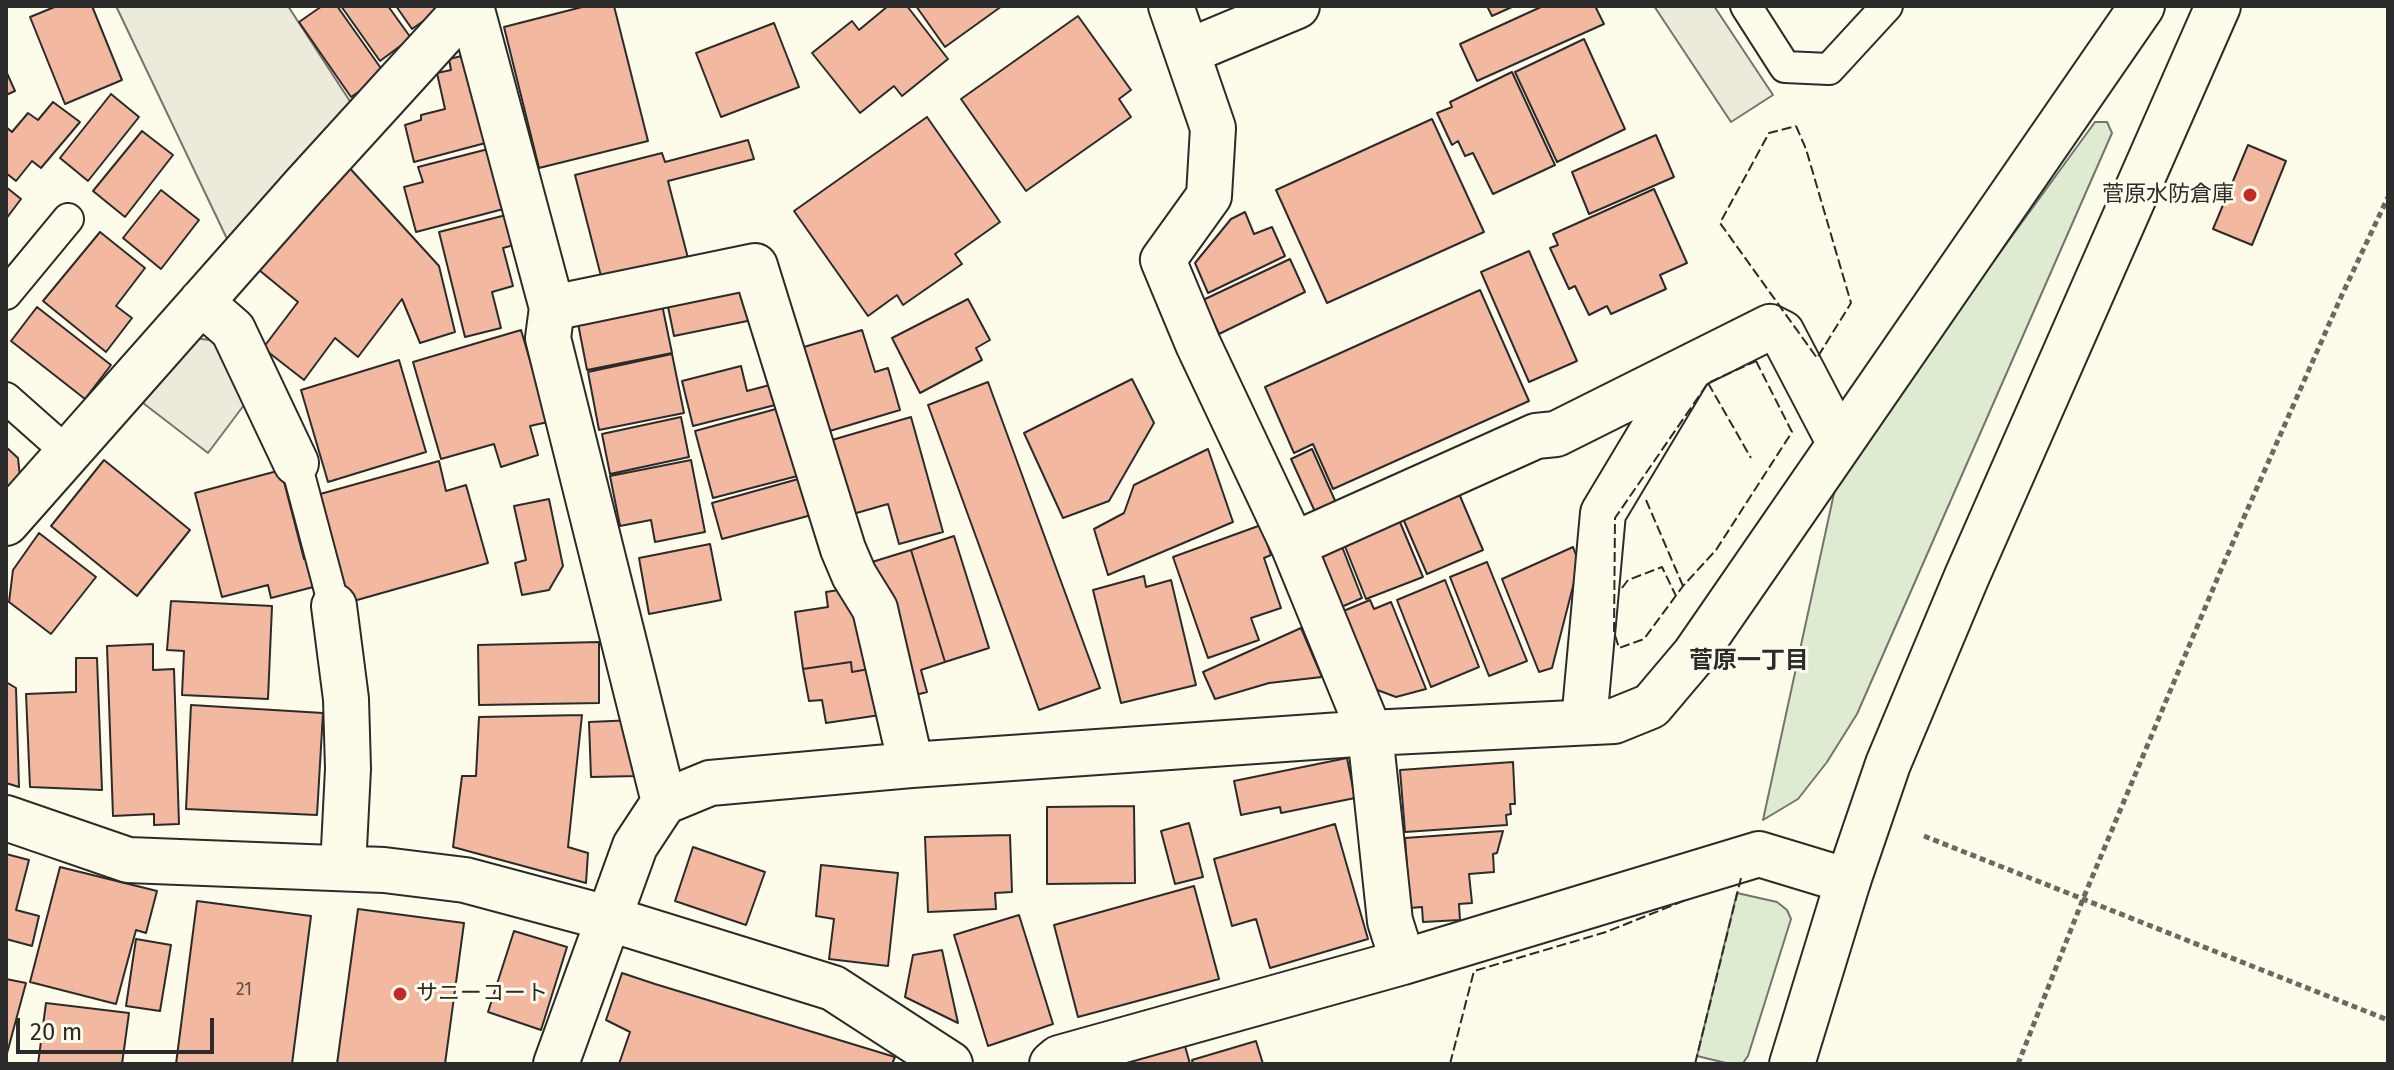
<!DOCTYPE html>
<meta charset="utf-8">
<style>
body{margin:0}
#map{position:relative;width:2394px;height:1070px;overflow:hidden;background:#fdfbea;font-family:"Fira Sans",sans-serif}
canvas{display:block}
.frame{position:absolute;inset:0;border:8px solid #2b2b2b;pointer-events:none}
.scale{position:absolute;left:16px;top:1018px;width:198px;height:36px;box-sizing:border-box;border:4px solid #2b2b2b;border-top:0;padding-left:10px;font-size:24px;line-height:28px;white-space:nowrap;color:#2b2b2b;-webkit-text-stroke:6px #fdfbea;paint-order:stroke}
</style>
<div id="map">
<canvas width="2394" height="1070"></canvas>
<div class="frame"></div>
<div class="scale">20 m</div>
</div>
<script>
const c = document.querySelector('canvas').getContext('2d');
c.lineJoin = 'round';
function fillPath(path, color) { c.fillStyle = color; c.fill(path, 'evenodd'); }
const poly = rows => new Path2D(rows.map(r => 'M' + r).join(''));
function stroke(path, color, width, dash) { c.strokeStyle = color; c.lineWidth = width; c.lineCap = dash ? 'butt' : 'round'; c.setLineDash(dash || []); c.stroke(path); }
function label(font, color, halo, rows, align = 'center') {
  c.font = font + ' "Fira Sans","Noto Sans JP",sans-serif'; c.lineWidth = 6; c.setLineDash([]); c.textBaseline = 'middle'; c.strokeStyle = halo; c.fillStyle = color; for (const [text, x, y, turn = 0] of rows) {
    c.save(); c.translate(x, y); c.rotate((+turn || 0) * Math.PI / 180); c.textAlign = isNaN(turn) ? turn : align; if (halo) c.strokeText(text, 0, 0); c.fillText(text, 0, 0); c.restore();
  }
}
const green = poly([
 [2095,122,2107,122,2112,133,1857,714,1827,762,1798,799,1763,820,1838,475,2095,122],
 [1737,893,1777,902,1787,910,1791,919,1748,1056,1743,1063,1730,1064,1697,1056,1737,893]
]);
const parking = poly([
 [116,6,288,6,355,109,229,243,116,6],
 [1654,6,1714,6,1773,95,1731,122,1654,6],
 [192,338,220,341,250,397,208,453,143,403,192,338]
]);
const building = poly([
 [57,6,92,6,122,80,65,104,30,17,57,6],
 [322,6,337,6,385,74,351,97,299,22,322,6],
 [341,6,388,6,411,38,380,61,341,6],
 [396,6,445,6,412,29,396,6],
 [586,6,614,6,648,141,539,168,504,27,586,6],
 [888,6,907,6,948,59,902,96,894,86,860,113,812,53,852,21,859,30,888,6],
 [916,6,1002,6,945,47,916,6],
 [1487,6,1514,6,1492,16,1487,6],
 [1543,6,1595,6,1604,24,1477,81,1460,44,1543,6],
 [1078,16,1131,90,1119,99,1131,117,1026,191,961,99,1078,16],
 [774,23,799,87,721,117,696,53,774,23],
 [1584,39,1625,129,1557,162,1515,72,1584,39],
 [470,54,493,141,414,162,405,125,421,120,421,115,445,109,437,73,451,70,449,59,470,54],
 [6,71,15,91,6,95,6,71],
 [1512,72,1555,165,1493,194,1473,153,1465,156,1458,141,1452,145,1437,113,1452,107,1450,102,1512,72],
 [111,94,139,117,88,181,60,158,111,94],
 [53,102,80,122,41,168,32,161,16,181,6,173,6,127,12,132,28,113,38,120,53,102],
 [927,117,1000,222,955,254,962,264,903,305,897,295,868,316,794,211,927,117],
 [1432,119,1484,232,1327,303,1276,190,1432,119],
 [142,131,173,155,125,217,93,191,142,131],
 [1656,135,1674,177,1589,214,1572,172,1656,135],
 [748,140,754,159,668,181,689,262,603,284,575,175,662,153,665,162,748,140],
 [2248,145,2286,161,2252,245,2213,229,2248,145],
 [496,147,511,207,416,232,404,187,423,182,418,167,496,147],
 [346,164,439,266,455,332,420,343,402,299,358,357,335,338,304,380,263,348,298,302,259,270,346,164],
 [6,187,21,199,6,219,6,187],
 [1654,189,1687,263,1660,275,1666,289,1611,314,1607,306,1589,315,1575,286,1569,289,1550,248,1558,245,1553,234,1654,189],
 [161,190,199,220,161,269,123,238,161,190],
 [1245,212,1254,234,1272,227,1285,256,1208,293,1195,263,1231,219,1245,212],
 [514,213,521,243,503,248,513,286,492,292,501,328,465,337,439,232,514,213],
 [100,232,145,268,116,306,132,318,106,352,43,301,100,232],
 [1529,251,1577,361,1529,382,1481,272,1529,251],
 [1290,259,1305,292,1219,334,1203,300,1290,259],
 [754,278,762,318,674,336,666,297,754,278],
 [1480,290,1529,401,1333,489,1313,444,1294,453,1265,387,1480,290],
 [660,295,672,353,587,370,576,313,660,295],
 [968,299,990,340,976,348,982,360,920,393,892,338,968,299],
 [37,307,111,365,85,399,11,341,37,307],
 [521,330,548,422,530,426,538,455,501,467,494,444,441,459,413,362,521,330],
 [862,330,875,372,888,368,900,410,823,433,797,349,862,330],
 [672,354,684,413,599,430,588,372,672,354],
 [399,360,426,452,328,482,301,390,399,360],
 [741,366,747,391,781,382,787,402,693,426,682,381,741,366],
 [1132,379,1154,423,1109,501,1063,518,1024,433,1132,379],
 [988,382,1100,688,1039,710,928,405,988,382],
 [787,406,805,474,713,498,695,431,787,406],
 [681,417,689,457,610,474,602,434,681,417],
 [911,417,943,532,899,544,888,504,846,516,825,442,911,417],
 [6,447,18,458,20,477,6,494,6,447],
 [1208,449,1233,522,1108,575,1094,529,1124,513,1134,485,1208,449],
 [1312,449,1337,505,1316,514,1291,459,1312,449],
 [104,460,190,530,137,596,51,526,104,460],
 [691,460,705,532,655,542,651,520,620,526,610,476,691,460],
 [439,461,446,491,466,485,488,563,343,604,313,496,439,461],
 [281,470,304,559,314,557,321,585,271,598,268,585,222,597,195,493,281,470],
 [809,476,819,513,722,539,712,503,809,476],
 [1457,489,1483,550,1427,574,1401,514,1457,489],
 [549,499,563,566,549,590,522,595,515,563,526,560,514,506,549,499],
 [1397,515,1423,577,1366,599,1342,539,1397,515],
 [1261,525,1271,555,1264,558,1281,608,1251,618,1259,640,1208,658,1173,557,1261,525],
 [39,533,96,577,51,634,9,602,13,570,39,533],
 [954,536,989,648,945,662,911,550,954,536],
 [710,544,721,600,649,614,639,558,710,544],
 [1341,544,1362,598,1339,608,1317,554,1341,544],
 [1573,547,1579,563,1552,668,1539,672,1502,579,1573,547],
 [911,550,945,662,921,670,927,692,912,696,872,562,911,550],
 [1487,562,1527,661,1489,676,1450,577,1487,562],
 [1144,576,1146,587,1171,580,1196,685,1121,703,1093,590,1144,576],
 [1445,580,1479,667,1431,687,1397,600,1445,580],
 [851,588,880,667,852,672,851,662,803,669,795,612,828,607,826,592,851,588],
 [1370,600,1374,609,1391,602,1426,689,1396,697,1372,688,1341,612,1370,600],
 [171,601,272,606,268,699,182,695,184,651,167,650,171,601],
 [1301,628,1322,677,1269,683,1215,699,1203,672,1301,628],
 [599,642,599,703,479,705,478,645,599,642],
 [153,644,153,670,174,669,179,824,154,825,154,814,113,816,107,646,153,644],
 [76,658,97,658,102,790,30,787,26,694,76,692,76,658],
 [851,662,852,672,880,667,887,714,826,723,822,700,809,701,803,669,851,662],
 [6,682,16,688,19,787,6,783,6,682],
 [191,705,323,713,317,815,186,809,191,705],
 [582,715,568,847,588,853,586,883,453,847,462,776,476,776,479,717,582,715],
 [635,720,637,776,591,777,589,722,635,720],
 [1347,758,1355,798,1281,813,1280,807,1241,815,1234,781,1347,758],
 [1513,762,1515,804,1510,804,1511,814,1506,815,1507,825,1405,832,1400,770,1513,762],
 [1134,806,1135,883,1047,884,1047,807,1134,806],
 [1189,823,1203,877,1175,884,1161,831,1189,823],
 [1335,824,1368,939,1270,968,1256,919,1232,926,1214,859,1335,824],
 [1503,831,1497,853,1493,854,1494,872,1469,874,1472,903,1459,904,1460,920,1423,922,1422,907,1410,908,1405,838,1503,831],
 [1010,835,1012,892,995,893,996,909,928,912,925,837,1010,835],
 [693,847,765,872,746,925,675,901,693,847],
 [6,854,29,860,16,910,39,916,32,946,6,939,6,854],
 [821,865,898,873,888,966,829,959,834,919,816,916,821,865],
 [60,867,157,891,146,933,136,930,116,1004,30,982,60,867],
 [1194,886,1219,979,1078,1017,1054,925,1194,886],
 [197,901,311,916,292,1064,176,1064,197,901],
 [358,909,464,923,445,1064,337,1064,358,909],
 [1019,915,1053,1024,988,1046,954,935,1019,915],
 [514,931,567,947,541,1030,488,1012,514,931],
 [136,939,171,945,160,1011,126,1006,136,939],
 [942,950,958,1023,905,997,913,955,942,950],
 [622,973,655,984,895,1057,892,1064,619,1064,630,1032,606,1020,622,973],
 [6,979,26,983,6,1057,6,979],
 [46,1003,129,1013,122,1064,38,1064,46,1003],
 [1256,1041,1263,1064,1193,1064,1192,1060,1256,1041],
 [1185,1046,1190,1064,1122,1064,1185,1046]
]);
const path = poly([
 [1924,836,2388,1020],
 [2018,1064,2083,899,2223,565,2341,297,2388,197]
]);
const lane = poly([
 [1746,6,1785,67,1829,69,1887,6],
 [6,294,68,219],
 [6,398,68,453],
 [296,463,334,606]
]);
const street = poly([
 [471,6,552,308,548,338,664,802],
 [1171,6,1213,128,1209,196,1163,260,1198,344,1293,545,1370,733,1390,921,1403,962],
 [1187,52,1297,6],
 [201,302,233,330,296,463],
 [552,308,755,266,843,549,854,575,875,609,911,765],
 [6,523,304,186,468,6],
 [1293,545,1536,436,1556,434,1770,327,1782,333,1839,442],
 [334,606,346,699,348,769,343,868],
 [1584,722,1603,513,1690,368],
 [6,818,128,860,384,870,465,880,607,918,833,988,950,1064],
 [556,1064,635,846,664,802,710,783,911,765,1370,733,1614,721,1651,706,1695,654,2142,6],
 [1052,1064,1059,1058,1403,962,1759,854,1848,881]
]);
const secondary = poly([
 [1792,1064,1848,881,1888,764,1967,576,2218,6]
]);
const fence = poly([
 [1796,126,1806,149,1851,303,1817,358,1720,223,1769,133,1796,126],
 [1756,361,1792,432,1716,550,1683,586,1644,639,1619,648,1614,632,1615,518,1708,383,1756,361],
 [1708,383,1751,458],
 [1646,500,1683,586],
 [1622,588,1628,580,1662,567,1676,596],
 [1450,1064,1474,971,1606,932,1686,900],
 [1695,1064,1741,878]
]);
const markers = [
 [2250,195,8,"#c62828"],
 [400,994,8,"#c62828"]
];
const numberNames = [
 ["21",244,990]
];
const poiNames = [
 ["菅原水防倉庫",2234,195],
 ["サニーコート",416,994,"left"]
];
const neighbourhoodNames = [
 ["菅原一丁目",1749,661]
];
fillPath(green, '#deebd1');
stroke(green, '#74746e', 2);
fillPath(parking, '#eceadb');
stroke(parking, '#74746e', 2);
fillPath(building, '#f2b8a0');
stroke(building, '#2b2b2b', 2);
stroke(lane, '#2b2b2b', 34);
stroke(street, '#2b2b2b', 48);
stroke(secondary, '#2b2b2b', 48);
stroke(path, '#6a6964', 5, [6, 4]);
stroke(lane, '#fdfbea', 30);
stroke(street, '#fdfbea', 44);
stroke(secondary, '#fdfbea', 44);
stroke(fence, '#2b2b2b', 2, [10, 4]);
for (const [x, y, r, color] of markers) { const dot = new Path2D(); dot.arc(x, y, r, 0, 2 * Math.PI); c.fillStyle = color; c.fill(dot); stroke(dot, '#fdfbea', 3); }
label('18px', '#5d4e48', null, numberNames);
label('22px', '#2b2b2b', '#fdfbea', poiNames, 'right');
label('bold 24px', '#2b2b2b', '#fdfbea', neighbourhoodNames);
</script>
